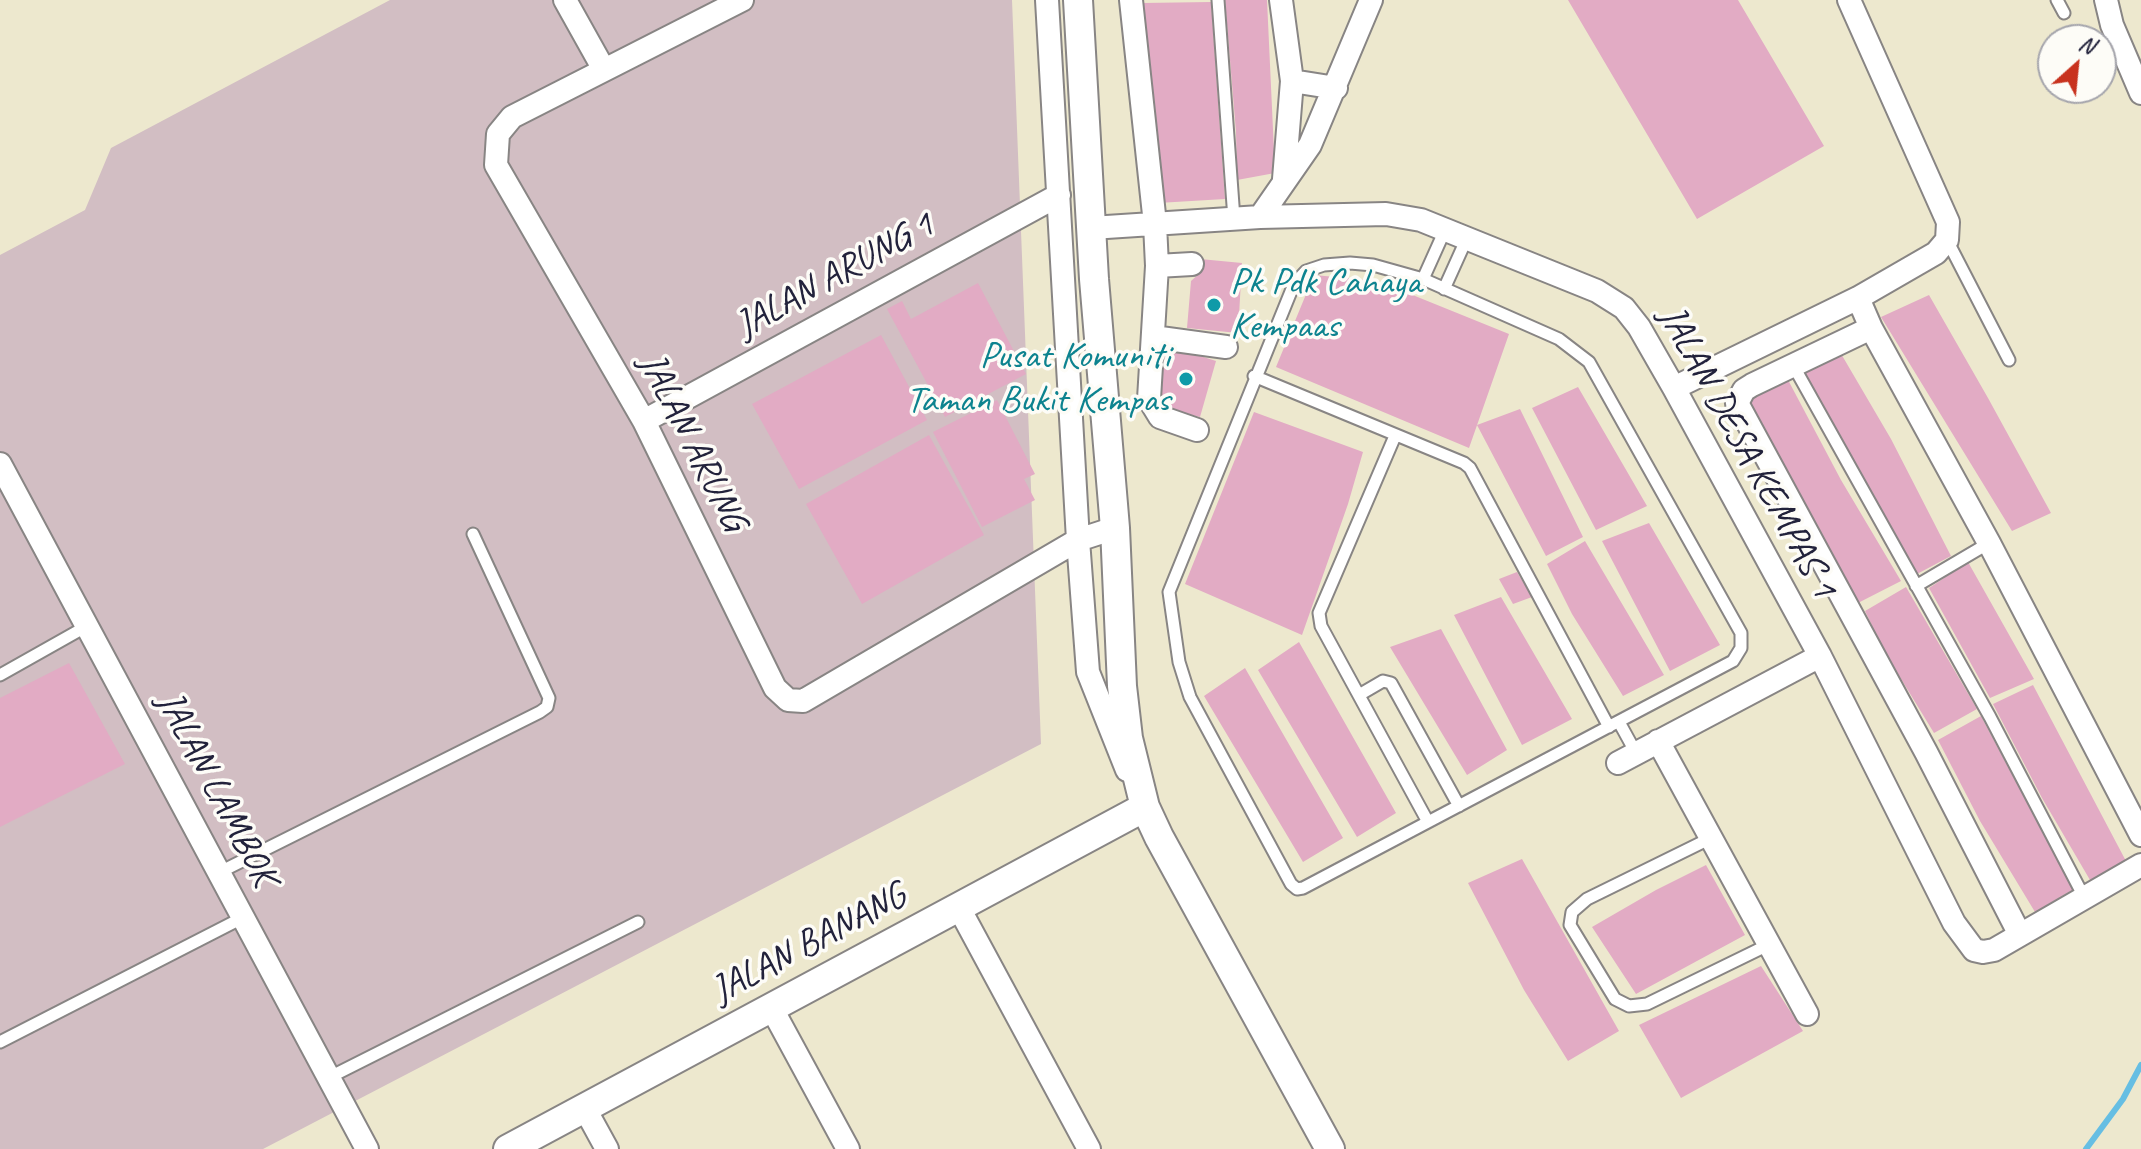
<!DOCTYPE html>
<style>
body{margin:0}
#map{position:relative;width:2141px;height:1149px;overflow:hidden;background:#ede8ce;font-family:Caveat,sans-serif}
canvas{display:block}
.north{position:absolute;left:2037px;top:24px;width:80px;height:80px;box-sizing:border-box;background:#fdfcf7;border:2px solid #a5a5ac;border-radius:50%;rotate:27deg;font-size:22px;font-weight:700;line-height:32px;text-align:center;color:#22223b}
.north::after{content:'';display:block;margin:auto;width:28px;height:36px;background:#c8321e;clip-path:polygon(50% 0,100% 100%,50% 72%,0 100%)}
</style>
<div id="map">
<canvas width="2141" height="1149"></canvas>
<div class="north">N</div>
</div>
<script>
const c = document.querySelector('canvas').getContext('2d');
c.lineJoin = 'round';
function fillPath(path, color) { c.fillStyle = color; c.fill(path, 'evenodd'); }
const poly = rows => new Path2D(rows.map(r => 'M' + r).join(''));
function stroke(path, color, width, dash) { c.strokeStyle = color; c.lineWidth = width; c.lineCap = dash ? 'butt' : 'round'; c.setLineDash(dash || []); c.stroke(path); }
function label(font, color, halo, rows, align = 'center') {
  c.font = font + ' Caveat,sans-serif'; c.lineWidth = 7; c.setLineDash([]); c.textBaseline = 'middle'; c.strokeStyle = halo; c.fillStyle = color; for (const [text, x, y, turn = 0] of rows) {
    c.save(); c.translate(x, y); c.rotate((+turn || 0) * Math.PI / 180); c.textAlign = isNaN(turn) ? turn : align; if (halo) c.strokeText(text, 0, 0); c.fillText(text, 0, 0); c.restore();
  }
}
const industrial = poly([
 [390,0,1012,0,1041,744,263,1149,0,1149,0,255,85,210,111,148]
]);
const stream = poly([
 [2086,1149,2123,1099,2141,1065]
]);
const building = poly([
 [1225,0,1267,0,1275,173,1237,180,1236,132],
 [1568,0,1738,0,1824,146,1697,219],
 [1211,2,1225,199,1158,203,1142,3],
 [1200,259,1242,263,1238,333,1187,328,1191,281,1200,273],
 [1314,275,1378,281,1509,334,1469,448,1276,367],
 [978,283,1026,374,945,417,887,309,902,301,911,319],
 [1929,295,1988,398,2051,513,2012,531,1881,317],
 [881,335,927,420,799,489,752,404],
 [1166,345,1216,361,1200,417,1166,409,1159,397],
 [1840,352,1891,439,1951,556,1917,574,1802,368],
 [1787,378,1841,480,1901,581,1854,605,1748,408,1752,394],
 [1578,387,1647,506,1596,530,1532,408],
 [997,400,1035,474,1024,479,1035,500,982,527,933,432],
 [1520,409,1583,537,1546,556,1477,425],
 [1254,412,1363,452,1348,504,1302,635,1185,584],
 [929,435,984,535,862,604,806,504],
 [1649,523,1720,645,1670,671,1602,541],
 [1585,541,1664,675,1623,696,1572,614,1547,564],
 [1968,562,2034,679,1990,698,1929,588],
 [1517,572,1532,597,1513,604,1499,579],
 [1906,587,1977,709,1934,733,1884,651,1865,611],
 [1501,597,1572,719,1522,745,1454,615],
 [1441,629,1507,750,1467,775,1390,647],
 [1299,642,1396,813,1357,837,1258,670],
 [69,663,125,764,0,827,0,698],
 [1245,668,1343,838,1303,862,1204,696],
 [2033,685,2127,863,2090,880,2042,798,1993,704],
 [1981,716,2030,808,2079,886,2035,912,1980,821,1938,740],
 [1522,859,1619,1031,1568,1061,1524,990,1468,883],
 [1706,865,1745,935,1636,994,1592,927,1656,890],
 [1761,966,1803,1031,1681,1098,1639,1025]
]);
const service = poly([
 [1218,0,1234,219],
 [2057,0,2064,13],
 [1947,240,2009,360],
 [1350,263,1373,265,1423,279,1559,339,1589,362,1741,633,1741,648,1733,661,1303,888,1297,889,1291,884,1190,697,1179,662,1169,592,1294,284,1306,271,1324,265,1350,263],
 [1423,279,1445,230],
 [1444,289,1467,238],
 [1793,365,1990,717,2084,897],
 [1254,376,1464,463,1470,468,1609,727],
 [1395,436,1319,613,1321,626,1428,822],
 [1916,586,1989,543],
 [0,675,87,626],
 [1359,695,1383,681,1391,683,1459,806],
 [1619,722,1636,753],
 [1711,838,1587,899,1572,912,1570,925,1615,999,1629,1006,1647,1004,1770,944],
 [220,872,540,712,547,707,549,698,473,534],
 [0,1042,244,917],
 [330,1077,638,922]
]);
const minor = poly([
 [565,0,603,68],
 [742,0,512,117,498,134,496,165,644,421,775,688,788,700,803,701,1078,540,1115,528],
 [1047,0,1078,540,1088,672,1127,770],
 [1131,0,1155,224,1157,266,1192,264],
 [1281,0,1292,81,1284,179],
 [2106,0,2112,25,2141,93],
 [1292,81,1336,88],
 [1260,217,1310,145,1371,0],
 [1091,228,1260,217,1386,214,1421,220,1597,291,1624,308,1639,327,1674,388,1820,656,1954,923,1974,950,1983,952,1994,950,2141,865],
 [1157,266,1149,399,1160,417,1197,430],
 [1858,298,1871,328,1989,543,2141,835],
 [1871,328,1752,385,1744,390,1737,403,1926,752,2020,935],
 [1153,337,1226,347],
 [1674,388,1858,298,1936,253,1947,240,1948,222,1849,0],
 [644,421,1059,195],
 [0,464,367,1149],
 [1658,741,1807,1014],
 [1618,763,1820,656],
 [959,908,1089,1149],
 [771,1007,848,1149],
 [584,1107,607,1149]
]);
const tertiary = poly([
 [1078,0,1094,279,1115,528,1122,686,1128,738,1145,807,1159,837,1330,1149],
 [508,1149,1145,807]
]);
const markers = [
 [1214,305,8,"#0f9aa8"],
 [1186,379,8,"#0f9aa8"]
];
const streetNames = [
 ["JALAN ARUNG 1",835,276,-29],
 ["JALAN ARUNG",692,442,63],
 ["JALAN DESA KEMPAS 1",1747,452,61],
 ["JALAN LAMBOK",216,789,62],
 ["JALAN BANANG",809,944,-28]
];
const cultureNames = [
 ["Pk Pdk Cahaya",1230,283],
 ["Kempaas",1230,327],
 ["Pusat Komuniti",1170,357,"right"],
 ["Taman Bukit Kempas",1170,401,"right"]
];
fillPath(industrial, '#d2bec3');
stroke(stream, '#66bee3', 6);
fillPath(building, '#e2abc4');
stroke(service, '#888584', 15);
stroke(minor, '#888584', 26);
stroke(tertiary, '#888584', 32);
stroke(service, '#fff', 11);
stroke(minor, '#fff', 22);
stroke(tertiary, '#fff', 28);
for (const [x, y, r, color] of markers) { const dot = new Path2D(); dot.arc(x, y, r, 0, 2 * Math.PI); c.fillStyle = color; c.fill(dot); stroke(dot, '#fdfcf7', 3); }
label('38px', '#22223b', '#fdfcf7', streetNames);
label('38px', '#0d838f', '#fdfcf7', cultureNames, 'left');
</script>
